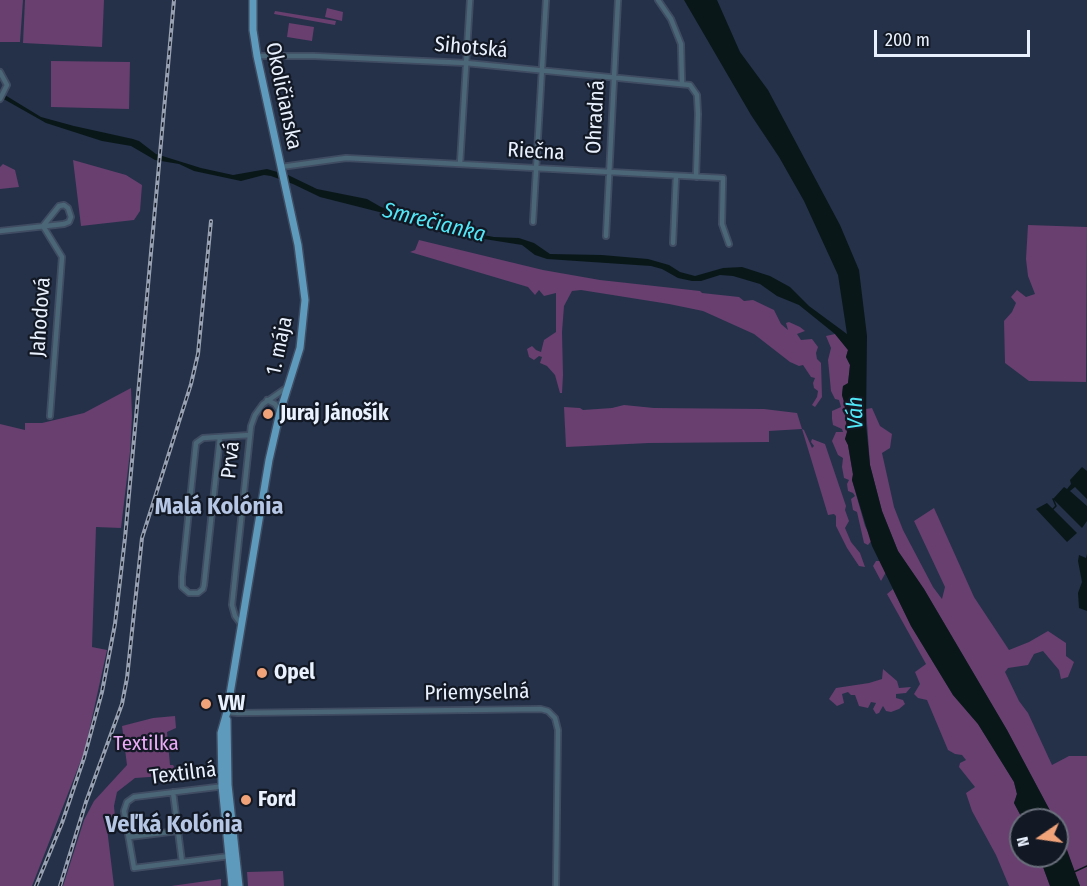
<!DOCTYPE html>
<meta charset="utf-8">
<style>
body{margin:0}
#map{position:relative;width:1087px;height:886px;overflow:hidden;background:#243149;font-family:"Fira Sans Condensed",sans-serif}
canvas{display:block}
.north{position:absolute;left:1009px;top:808px;width:60px;height:60px;box-sizing:border-box;background:#131924;border:2px solid #696f7b;border-radius:50%;rotate:257deg;font-size:16px;font-weight:700;line-height:24px;text-align:center;color:#eaf1fe}
.north::after{content:'';display:block;margin:auto;width:21px;height:27px;background:#f0a279;clip-path:polygon(50% 0,100% 100%,50% 72%,0 100%)}
.scale{position:absolute;left:874px;top:30px;width:156px;height:27px;box-sizing:border-box;border:3px solid #eaf1fe;border-top:0;padding-left:8px;font-size:18px;line-height:21px;white-space:nowrap;color:#eaf1fe;-webkit-text-stroke:4px #131924;paint-order:stroke}
</style>
<div id="map">
<canvas width="1087" height="886"></canvas>
<div class="north">N</div>
<div class="scale">200 m</div>
</div>
<script>
const c = document.querySelector('canvas').getContext('2d');
c.lineJoin = 'round';
function fillPath(path, color) { c.fillStyle = color; c.fill(path, 'evenodd'); }
const poly = rows => new Path2D(rows.map(r => 'M' + r).join(''));
function stroke(path, color, width, dash) { c.strokeStyle = color; c.lineWidth = width; c.lineCap = dash ? 'butt' : 'round'; c.setLineDash(dash || []); c.stroke(path); }
function label(font, color, halo, rows, align = 'center') {
  c.font = font + ' "Fira Sans Condensed",sans-serif'; c.lineWidth = 4.5; c.setLineDash([]); c.textBaseline = 'middle'; c.strokeStyle = halo; c.fillStyle = color; for (const [text, x, y, turn = 0] of rows) {
    c.save(); c.translate(x, y); c.rotate((+turn || 0) * Math.PI / 180); c.textAlign = isNaN(turn) ? turn : align; if (halo) c.strokeText(text, 0, 0); c.fillText(text, 0, 0); c.restore();
  }
}
const green = poly([
 [0,0,23,0,20,42,0,42],
 [25,0,104,0,102,47,23,43],
 [327,8,343,12,342,21,325,17],
 [275,11,336,21,335,25,274,14],
 [289,23,314,27,312,41,287,37],
 [51,61,130,62,129,109,51,107],
 [73,160,126,175,142,185,140,211,134,220,81,226],
 [3,164,15,170,19,187,0,189,0,167],
 [1028,225,1087,227,1086,382,1029,381,1005,363,1004,321,1012,312,1016,303,1011,297,1017,290,1026,297,1035,294,1028,276,1026,259],
 [419,240,543,270,600,280,700,291,702,293,739,297,744,301,753,300,774,310,781,324,788,330,786,323,789,322,800,327,805,331,797,334,801,340,812,339,818,347,816,353,817,359,821,363,822,397,815,407,812,405,817,397,818,391,814,388,813,383,815,378,811,377,803,365,799,366,790,362,754,334,703,311,669,304,581,290,572,291,564,306,562,332,563,375,562,393,560,393,555,375,547,366,540,363,542,357,539,356,534,360,529,357,527,349,532,346,536,350,541,352,544,340,556,332,556,293,544,296,539,290,535,295,528,287,410,252,415,250],
 [835,334,848,350,846,357,850,365,848,384,843,386,842,395,845,405,847,433,845,439,848,445,853,475,852,480,865,526,872,540,868,545,864,543,857,512,853,510,851,499,855,496,853,493,848,491,847,484,849,480,844,478,842,467,843,458,838,455,832,441,836,432,843,432,842,429,833,425,832,419,832,411,841,407,839,400,835,399,831,391,828,360,831,348,826,336],
 [131,388,132,416,130,452,121,528,96,527,92,647,107,650,85,750,32,886,0,886,0,424,25,430,25,423,42,423,84,413],
 [624,405,654,408,764,409,797,413,802,429,804,430,812,448,814,446,811,442,812,439,825,444,846,506,845,510,849,521,845,528,851,542,860,553,865,567,859,566,847,548,836,526,836,516,834,514,828,515,802,429,769,431,769,442,649,443,566,447,564,407,580,408,583,410,612,408],
 [872,408,880,426,892,434,890,448,882,453,894,507,903,530,933,587,942,599,945,587,914,521,934,508,974,597,1009,650,1029,642,1048,631,1066,643,1066,656,1074,662,1068,677,1061,679,1059,670,1043,651,1034,654,1028,665,1008,668,1005,672,1019,701,1028,713,1052,765,1069,756,1087,756,1087,886,1080,886,1057,825,1057,820,1055,820,1007,730,924,589,898,551,882,511,870,465,866,409],
 [876,561,880,561,886,572,881,581,873,566],
 [893,589,911,626,953,695,978,724,1014,782,1017,794,1014,803,1023,820,1021,820,1021,856,1039,856,1050,886,1009,886,996,855,972,811,966,793,975,787,959,767,960,763,966,760,962,755,955,754,948,750,927,700,918,698,914,694,920,684,915,672,926,664,887,594],
 [883,669,897,681,899,688,911,687,906,693,896,694,896,698,903,700,905,704,899,709,891,712,886,711,883,706,879,713,876,714,873,709,876,703,871,702,868,708,859,706,855,695,851,695,848,692,842,694,844,703,837,706,829,699,836,688,869,683,882,679],
 [175,716,176,728,167,732,170,765,173,765,179,775,135,778,117,792,114,806,115,817,106,820,114,886,63,886,84,820,94,801,127,765,122,726,153,718],
 [283,871,284,886,248,886,247,872],
 [221,879,221,886,171,886]
]);
const water = poly([
 [684,0,717,0,740,52,768,90,840,225,859,270,867,336,866,424,870,465,882,511,898,551,924,589,1007,730,1055,820,1023,820,1014,803,1017,794,1014,782,978,724,953,695,911,626,872,546,852,480,853,474,848,445,845,439,847,432,845,405,842,395,843,386,848,383,850,365,846,357,848,350,835,334,799,305,777,296,760,284,733,276,720,275,701,281,692,281,678,278,662,269,651,266,547,259,535,255,522,245,440,232,391,215,320,197,293,184,271,176,264,175,241,181,194,171,179,164,155,160,131,146,102,141,46,123,0,97,0,92,41,117,74,126,133,139,139,141,156,154,201,168,233,175,267,169,288,175,317,189,367,199,381,207,435,226,494,237,519,238,534,243,550,254,602,255,648,259,669,265,680,272,695,276,723,268,742,267,770,276,790,287,809,306,847,334,838,275,804,201,779,157,751,115],
 [1082,467,1087,471,1087,499,1075,487,1070,491,1087,506,1087,521,1082,528,1053,499,1064,487,1067,489,1071,484,1070,480],
 [1047,503,1077,533,1067,542,1036,509],
 [1087,554,1087,611,1079,608,1078,593,1082,582,1078,561,1079,555,1086,558],
 [1057,825,1062,836,1080,886,1050,886,1039,856,1057,856]
]);
const stream = poly([
 [1053,509,1056,506,1053,499],
 [1074,872,1087,866]
]);
const minor = poly([
 [658,0,671,19,681,44,682,84],
 [257,56,314,56,466,63,690,85,697,95,698,114,696,177],
 [0,72,7,85,0,99],
 [460,164,470,0],
 [281,167,346,158,723,178,722,224,729,244],
 [533,222,546,0],
 [43,226,62,257,50,416],
 [0,231,64,224,69,222,71,217,68,208,64,205,59,206,43,226],
 [606,236,618,0],
 [673,243,676,176],
 [267,400,275,404,280,412],
 [220,437,204,585,203,589,198,593,189,593,182,587,182,577,196,443,203,438,250,435],
 [241,624,235,616,232,605,251,426,255,415,263,404,289,386],
 [227,712,238,713,541,709,548,711,555,718,558,730,556,886],
 [225,786,134,797,127,802,124,811,134,868,230,856],
 [173,792,182,862],
 [129,837,178,831]
]);
const primary = poly([
 [227,720,228,785,239,886],
 [232,886,222,786,221,733,227,712,269,460,280,412,300,348,305,300,298,245,257,56,253,30,253,0]
]);
const rail = poly([
 [36,886,62,823,84,758,102,692,115,624,125,538,174,0],
 [60,886,86,802,122,704,127,678,142,538,191,384,198,354,211,221]
]);
const markers = [
 [268,414,6,"#f0a279"],
 [262,673,6,"#f0a279"],
 [206,704,6,"#f0a279"],
 [246,800,6,"#f0a279"]
];
const streetNames = [
 ["Sihotská",471,48,5],
 ["Okoličianska",283,96,78],
 ["Ohradná",596,117,-87],
 ["Riečna",536,152,3],
 ["Jahodová",41,317,-86],
 ["1. mája",280,346,-78],
 ["Prvá",231,460,-84],
 ["Priemyselná",477,693,-1],
 ["Textilná",183,774,-7]
];
const poiNames = [
 ["Juraj Jánošík",280,414],
 ["Opel",274,673],
 ["VW",218,704],
 ["Ford",258,800]
];
const parkNames = [
 ["Textilka",146,744]
];
const waterNames = [
 ["Smrečianka",434,223,14],
 ["Váh",856,413,-91]
];
const quarterNames = [
 ["Malá Kolónia",219,507],
 ["Veľká Kolónia",174,825]
];
fillPath(green, '#683f6f');
fillPath(water, '#0a1719');
stroke(stream, '#0a1719', 1.5);
stroke(minor, '#404c62', 8);
stroke(primary, '#404c62', 10);
stroke(minor, '#4a6677', 4.5);
stroke(primary, '#5d9abc', 7);
stroke(rail, '#97a1b2', 4);
stroke(rail, '#131924', 1.5, [4.5]);
for (const [x, y, r, color] of markers) { const dot = new Path2D(); dot.arc(x, y, r, 0, 2 * Math.PI); c.fillStyle = color; c.fill(dot); stroke(dot, '#131924', 2); }
label('21px', '#eaf1fe', '#131924', streetNames);
label('bold 21px', '#eaf1fe', '#131924', poiNames, 'left');
label('21px', '#ebaaf6', '#131924', parkNames);
label('italic 22px', '#51e7f7', '#131924', waterNames);
label('bold 24px', '#b6c6e5', '#131924', quarterNames);
</script>
